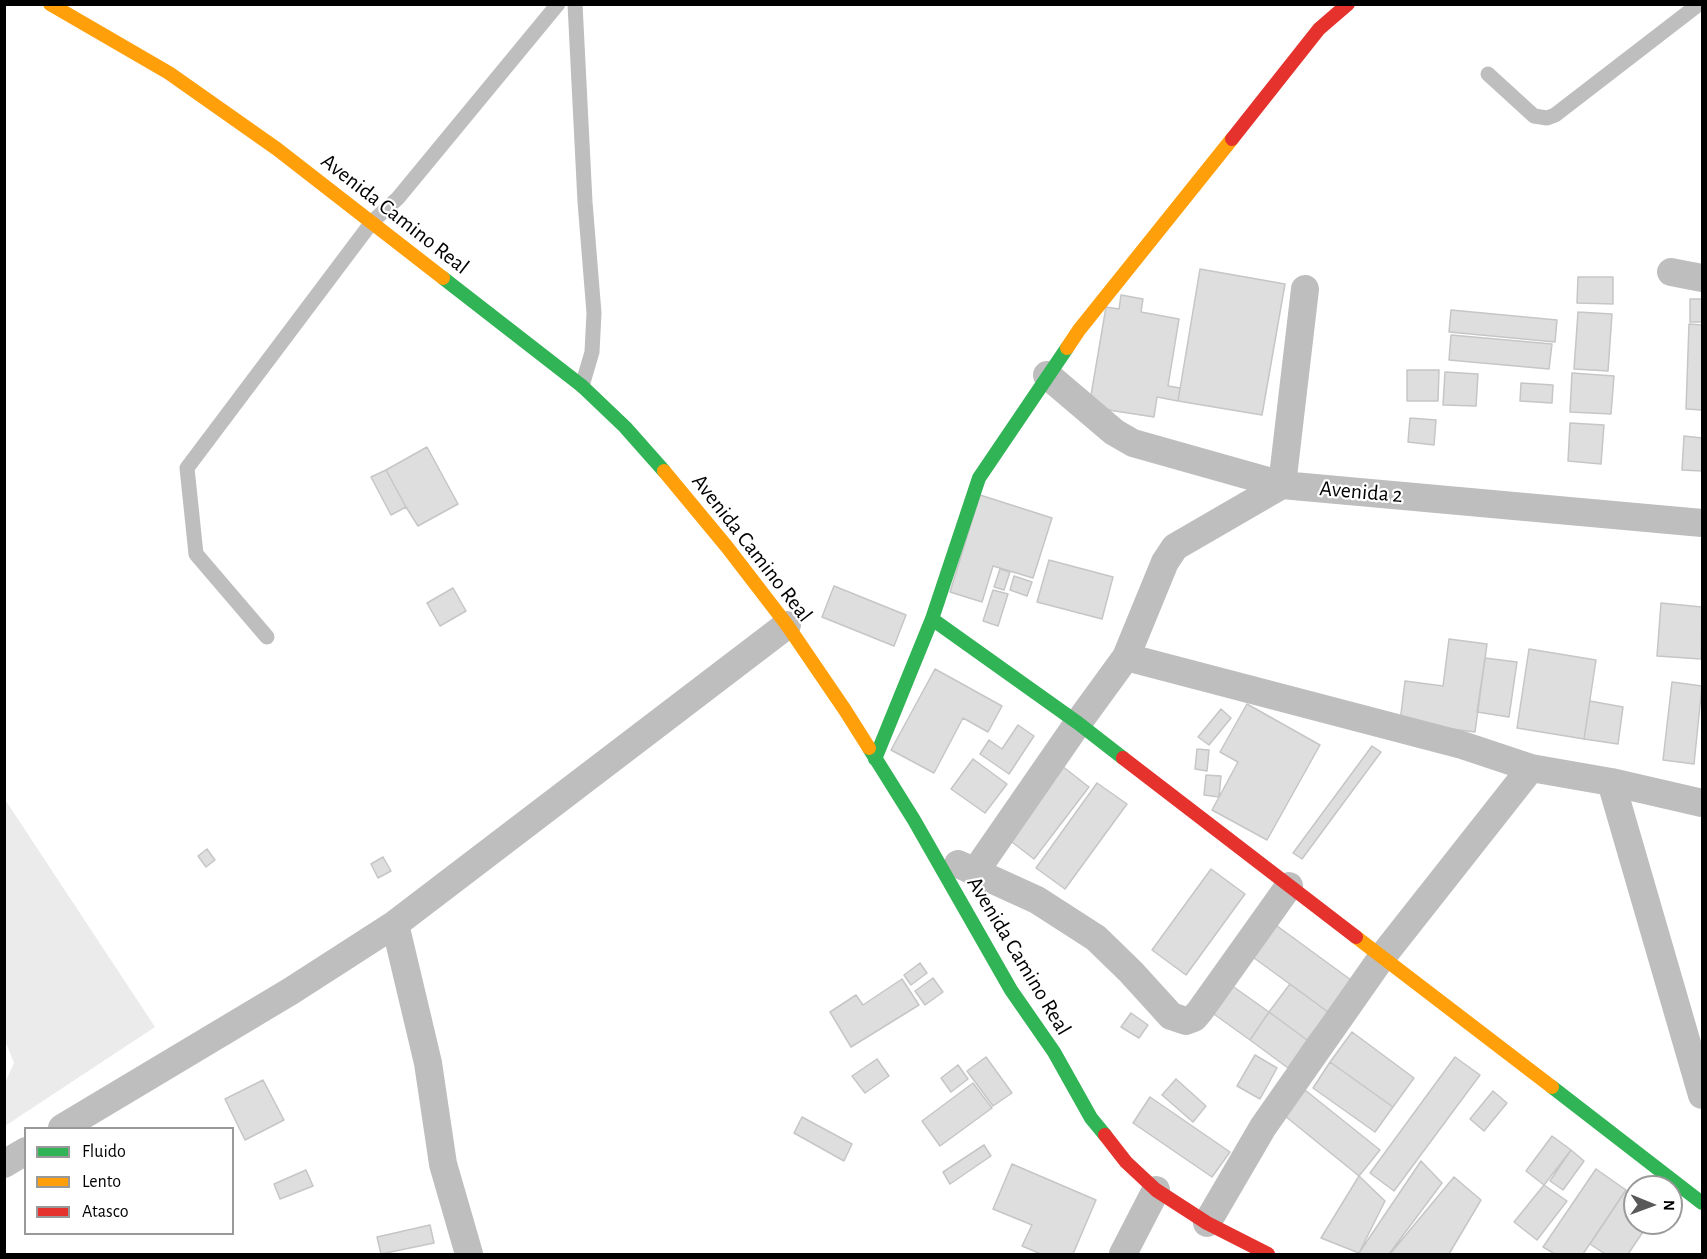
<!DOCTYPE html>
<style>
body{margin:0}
#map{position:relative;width:1707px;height:1259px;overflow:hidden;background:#fff;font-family:"Alegreya Sans",sans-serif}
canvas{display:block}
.frame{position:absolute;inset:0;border:6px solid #000;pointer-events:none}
.legend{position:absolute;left:24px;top:1127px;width:210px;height:108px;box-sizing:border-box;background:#fff;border:2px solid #999;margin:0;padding:8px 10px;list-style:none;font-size:18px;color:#000}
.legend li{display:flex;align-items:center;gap:12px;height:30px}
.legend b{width:30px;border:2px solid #999}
.north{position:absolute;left:1623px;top:1175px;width:60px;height:60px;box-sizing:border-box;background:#fff;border:2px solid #999;border-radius:50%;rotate:91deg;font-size:16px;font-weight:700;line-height:24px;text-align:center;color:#000}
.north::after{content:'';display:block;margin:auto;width:21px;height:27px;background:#595959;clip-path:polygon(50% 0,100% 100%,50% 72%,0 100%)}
</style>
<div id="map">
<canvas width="1707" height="1259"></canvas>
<div class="frame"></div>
<ul class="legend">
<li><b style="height:8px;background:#30b455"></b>Fluido</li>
<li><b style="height:8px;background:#ff9f0a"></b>Lento</li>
<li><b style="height:8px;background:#e5322d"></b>Atasco</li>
</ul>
<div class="north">N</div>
</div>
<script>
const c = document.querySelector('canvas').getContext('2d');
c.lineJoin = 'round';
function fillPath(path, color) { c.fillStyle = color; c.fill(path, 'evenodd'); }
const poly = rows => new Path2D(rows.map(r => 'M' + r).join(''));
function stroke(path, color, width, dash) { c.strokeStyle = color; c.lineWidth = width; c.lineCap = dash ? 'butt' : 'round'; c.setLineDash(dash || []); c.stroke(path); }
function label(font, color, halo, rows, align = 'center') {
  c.font = font + ' "Alegreya Sans",sans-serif'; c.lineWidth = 4.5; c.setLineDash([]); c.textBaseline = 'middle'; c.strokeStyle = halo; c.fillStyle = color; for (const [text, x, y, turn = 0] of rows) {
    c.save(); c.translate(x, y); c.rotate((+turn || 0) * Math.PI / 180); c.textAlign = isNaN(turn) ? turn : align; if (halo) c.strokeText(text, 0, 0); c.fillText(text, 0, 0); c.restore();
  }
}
const green = poly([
 [6,801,155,1027,5,1126,5,1083,14,1063,4,1038,4,803]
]);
const building = poly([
 [1200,269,1285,284,1262,415,1178,401,1200,269],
 [1578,277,1613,277,1613,304,1577,303,1578,277],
 [1121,295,1143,299,1141,312,1179,319,1168,386,1180,388,1178,401,1157,397,1154,417,1089,407,1106,307,1119,309,1121,295],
 [1690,299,1702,299,1702,322,1690,322,1690,299],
 [1451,310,1557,320,1555,342,1449,332,1451,310],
 [1578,312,1612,314,1608,371,1574,369,1578,312],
 [1689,324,1702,325,1702,410,1686,409,1689,324],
 [1451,335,1552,344,1549,369,1449,360,1451,335],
 [1407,370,1439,370,1438,401,1407,401,1407,370],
 [1445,372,1478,374,1476,406,1443,405,1445,372],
 [1572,373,1614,376,1611,414,1570,412,1572,373],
 [1521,383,1553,385,1552,403,1520,401,1521,383],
 [1410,418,1436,420,1434,445,1408,442,1410,418],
 [1570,423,1604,425,1601,464,1568,461,1570,423],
 [1684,436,1702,438,1702,471,1682,470,1684,436],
 [427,447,458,504,418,526,406,507,386,470,427,447],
 [386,470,406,507,391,515,371,477,386,470],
 [980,495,1052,518,1033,578,993,566,982,602,950,592,980,495],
 [1049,560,1113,577,1102,619,1037,602,1049,560],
 [1000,569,1010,572,1004,590,994,587,1000,569],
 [1014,576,1032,582,1027,596,1010,590,1014,576],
 [834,586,906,615,894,646,822,617,834,586],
 [453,588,466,611,440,626,427,603,453,588],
 [993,590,1008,594,998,626,983,621,993,590],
 [1661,603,1702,607,1701,659,1657,656,1661,603],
 [1449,639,1487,644,1475,732,1400,722,1405,681,1443,686,1449,639],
 [1529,649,1596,660,1584,739,1517,728,1529,649],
 [1485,658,1517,662,1509,717,1477,712,1485,658],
 [935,669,1002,706,988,732,963,718,934,773,891,750,935,669],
 [1672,682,1702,686,1694,764,1663,760,1672,682],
 [1590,701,1623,707,1618,744,1584,739,1590,701],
 [1247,704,1320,745,1267,840,1212,810,1238,762,1220,752,1247,704],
 [1221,709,1231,718,1209,745,1198,737,1221,709],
 [1018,725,1034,736,1009,774,980,754,989,740,1002,749,1018,725],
 [1372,746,1381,752,1302,859,1293,853,1372,746],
 [1197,749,1209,750,1207,771,1195,769,1197,749],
 [973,759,1007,784,985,813,951,789,973,759],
 [1062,766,1089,787,1034,859,1008,839,1062,766],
 [1206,775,1221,776,1219,797,1204,795,1206,775],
 [1097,783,1127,804,1065,889,1036,868,1097,783],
 [207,849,215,860,206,867,198,856,207,849],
 [383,857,391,871,378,878,371,864,383,857],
 [1211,869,1245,894,1186,975,1152,950,1211,869],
 [1273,923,1351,980,1328,1012,1250,955,1273,923],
 [920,963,927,973,911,985,904,975,920,963],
 [933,978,943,992,925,1005,915,991,933,978],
 [902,979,919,1005,851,1047,830,1012,856,995,863,1005,902,979],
 [1290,984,1328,1012,1307,1040,1269,1012,1290,984],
 [1231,985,1269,1012,1250,1040,1211,1012,1231,985],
 [1269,1012,1307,1040,1288,1068,1250,1040,1269,1012],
 [1131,1013,1148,1025,1139,1038,1121,1027,1131,1013],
 [1352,1032,1414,1078,1393,1107,1330,1062,1352,1032],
 [1255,1055,1277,1068,1260,1099,1237,1086,1255,1055],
 [986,1057,1012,1093,993,1106,967,1071,986,1057],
 [1455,1057,1480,1075,1394,1191,1370,1173,1455,1057],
 [877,1059,889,1076,865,1093,852,1076,877,1059],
 [1330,1062,1393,1107,1375,1132,1313,1088,1330,1062],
 [958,1065,968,1079,951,1092,941,1078,958,1065],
 [1176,1079,1206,1106,1193,1122,1162,1095,1176,1079],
 [263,1080,284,1120,245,1140,225,1099,263,1080],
 [973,1083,992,1108,940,1146,922,1121,973,1083],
 [1305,1090,1380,1150,1359,1176,1285,1116,1305,1090],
 [1493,1091,1507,1103,1484,1131,1470,1119,1493,1091],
 [1150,1097,1230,1152,1212,1177,1133,1123,1150,1097],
 [802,1117,852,1144,844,1161,794,1133,802,1117],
 [1552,1136,1571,1150,1544,1185,1526,1171,1552,1136],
 [984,1145,991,1156,950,1184,943,1172,984,1145],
 [1571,1150,1584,1161,1563,1190,1550,1181,1571,1150],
 [1421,1161,1442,1183,1389,1254,1362,1254,1359,1253,1421,1161],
 [1012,1164,1096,1200,1073,1254,1041,1254,1022,1246,1032,1225,993,1209,1012,1164],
 [1596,1169,1626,1190,1583,1254,1555,1254,1543,1247,1596,1169],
 [306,1170,313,1186,280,1199,274,1184,306,1170],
 [1359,1176,1385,1201,1359,1253,1321,1238,1359,1176],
 [1454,1177,1481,1200,1449,1254,1390,1254,1454,1177],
 [1544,1185,1567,1201,1537,1240,1514,1222,1544,1185],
 [1626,1190,1635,1196,1635,1223,1649,1223,1628,1254,1605,1254,1590,1244,1626,1190],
 [430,1225,434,1243,381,1254,377,1237,430,1225]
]);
const lane = poly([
 [575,4,585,202,594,313,592,352,582,386],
 [1488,74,1534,116,1547,118,1555,115,1699,4],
 [267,637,196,554,187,468,372,222,398,198,558,4]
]);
const street = poly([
 [1671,272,1702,278],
 [1047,375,1114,432,1133,443,1282,485,1702,523],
 [1126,657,1462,745,1531,768,1611,782,1702,803],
 [1611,782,1702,1095],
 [958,864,1037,900,1096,938,1131,972,1171,1016,1186,1021,1194,1018,1200,1011,1289,886],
 [975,872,1078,723,1126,657,1165,562,1175,547,1282,485,1305,289],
 [395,924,428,1063,443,1164,469,1254],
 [62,1128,291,991,395,924,787,625],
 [4,1164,26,1151],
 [1207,1223,1263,1127,1382,957,1531,768],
 [1123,1254,1156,1190]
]);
const fast = poly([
 [443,278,582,386,625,427,664,471],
 [932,619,1078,723,1123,758],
 [869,748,914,820,1011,990,1054,1052,1091,1118,1105,1135],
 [875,759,932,619,979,478,1067,348],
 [1552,1087,1702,1203]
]);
const slow = poly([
 [50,4,169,73,277,149,443,278],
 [1067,348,1079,330,1232,139],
 [664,471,727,547,787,625,845,710,869,748],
 [1356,937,1552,1087]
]);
const jam = poly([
 [1232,139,1319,29,1348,4],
 [1123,758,1356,937],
 [1105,1135,1126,1162,1156,1190,1207,1223,1268,1254]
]);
const streetNames = [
 ["Avenida Camino Real",395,214,38],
 ["Avenida 2",1361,492,5],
 ["Avenida Camino Real",752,548,52],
 ["Avenida Camino Real",1019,956,59]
];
fillPath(green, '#ebebeb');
fillPath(building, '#dedede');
stroke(building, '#c6c6c6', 1.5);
stroke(lane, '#bebebe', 15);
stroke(street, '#bebebe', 28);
stroke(fast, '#30b455', 14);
stroke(slow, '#ff9f0a', 14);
stroke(jam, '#e5322d', 14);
label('22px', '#000', '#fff', streetNames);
</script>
